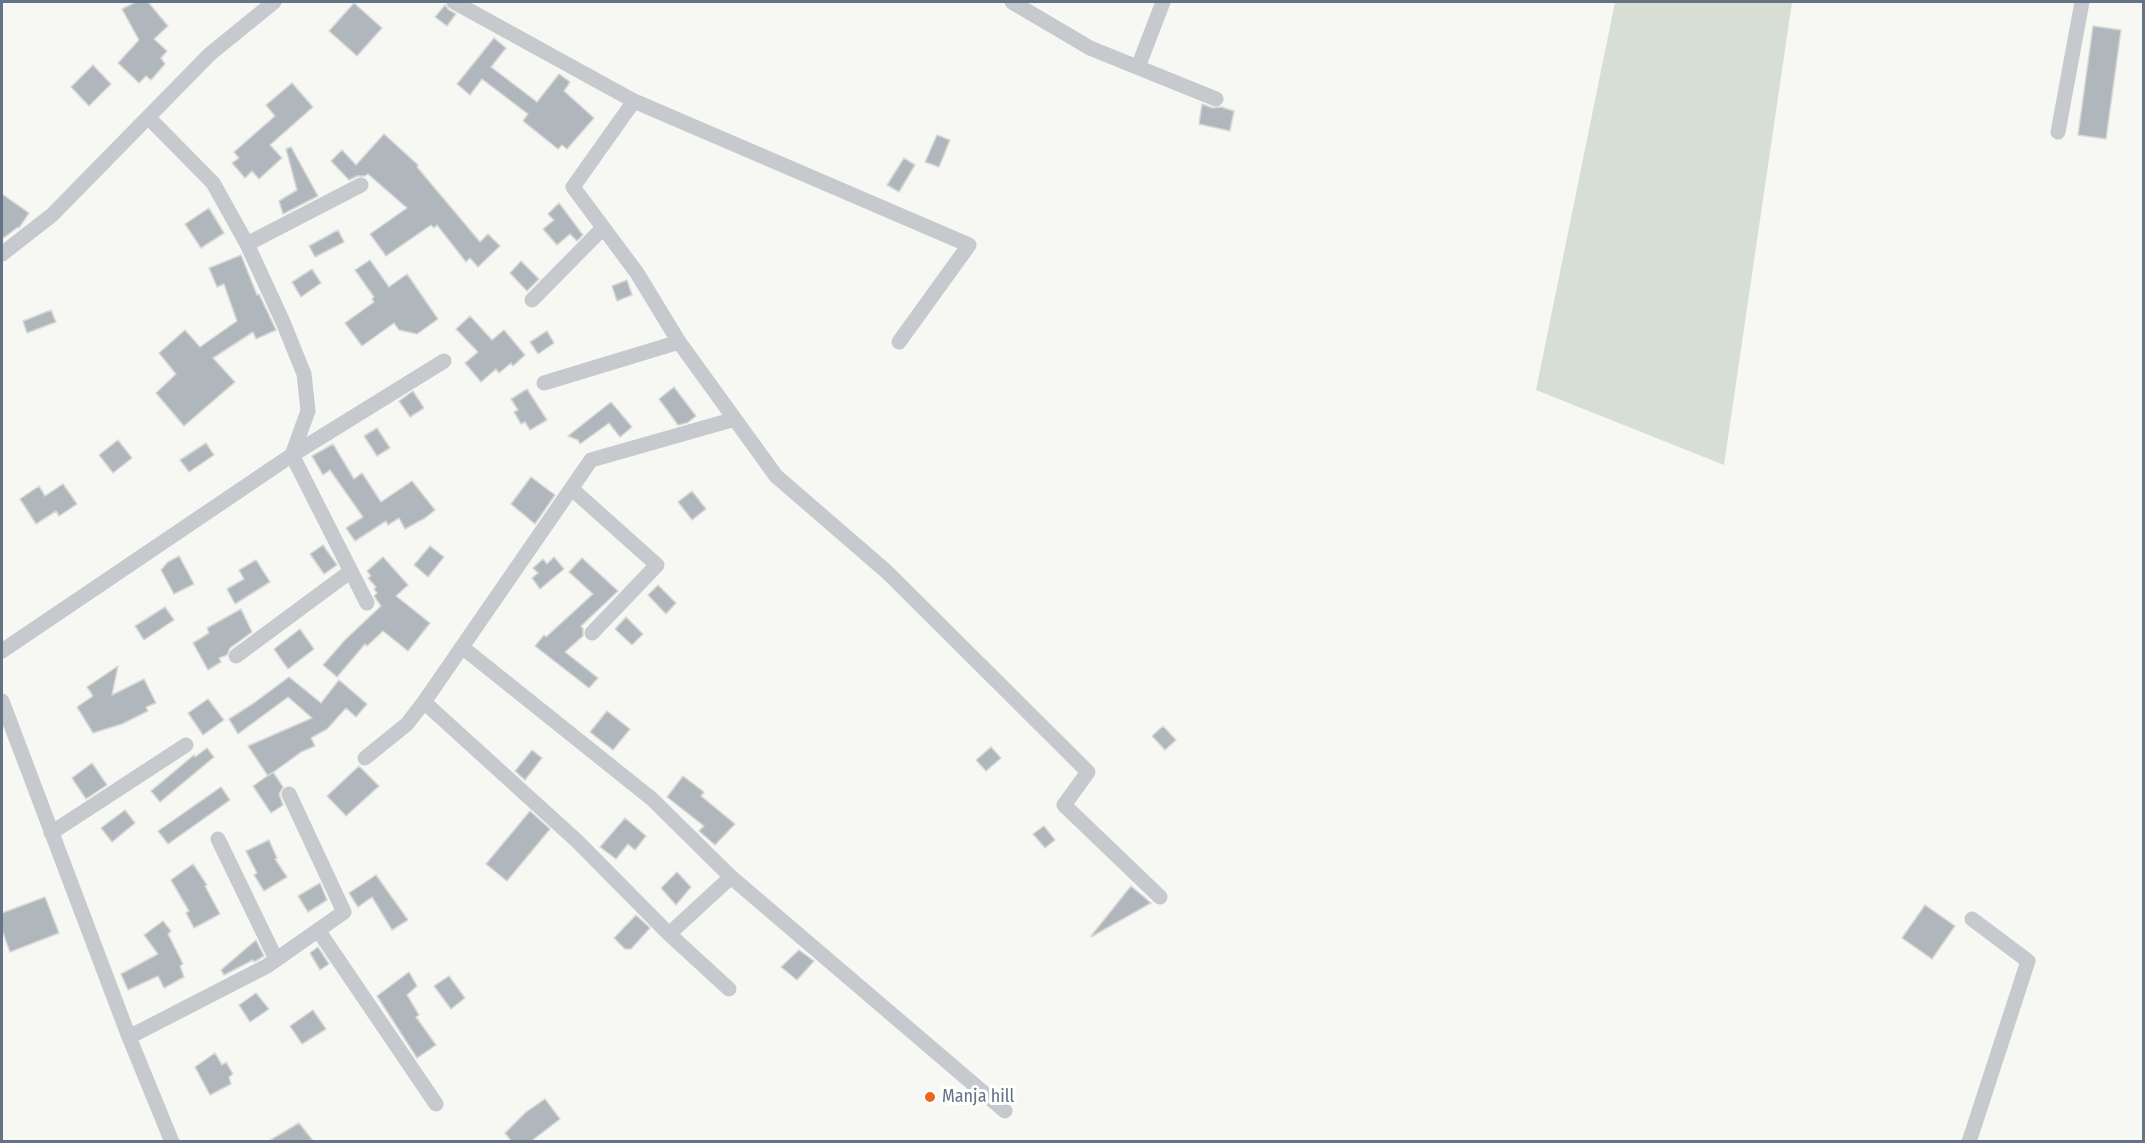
<!DOCTYPE html>
<style>
body{margin:0}
#map{position:relative;width:2145px;height:1143px;overflow:hidden;background:#f7f7f3;font-family:"Fira Sans Condensed",sans-serif}
canvas{display:block}
.frame{position:absolute;inset:0;border:3px solid #647386;pointer-events:none}
</style>
<div id="map">
<canvas width="2145" height="1143"></canvas>
<div class="frame"></div>
</div>
<script>
const c = document.querySelector('canvas').getContext('2d');
c.lineJoin = 'round';
function fillPath(path, color) { c.fillStyle = color; c.fill(path, 'evenodd'); }
const poly = rows => new Path2D(rows.map(r => 'M' + r).join(''));
function stroke(path, color, width, dash) { c.strokeStyle = color; c.lineWidth = width; c.lineCap = dash ? 'butt' : 'round'; c.setLineDash(dash || []); c.stroke(path); }
function label(font, color, halo, rows, align = 'center') {
  c.font = font + ' "Fira Sans Condensed",sans-serif'; c.lineWidth = 6; c.setLineDash([]); c.textBaseline = 'middle'; c.strokeStyle = halo; c.fillStyle = color; for (const [text, x, y, turn = 0] of rows) {
    c.save(); c.translate(x, y); c.rotate((+turn || 0) * Math.PI / 180); c.textAlign = isNaN(turn) ? turn : align; if (halo) c.strokeText(text, 0, 0); c.fillText(text, 0, 0); c.restore();
  }
}
const green = poly([
 [1615,2,1792,2,1724,465,1536,390]
]);
const building = poly([
 [136,2,148,2,168,26,154,39,167,51,161,58,165,64,151,80,146,76,139,83,118,63,139,40,122,9,136,2],
 [354,3,382,28,357,56,329,31,354,3],
 [445,5,449,10,456,14,447,26,435,17,445,5],
 [2093,26,2121,30,2106,139,2078,135,2093,26],
 [494,38,506,48,491,67,537,102,559,74,570,82,564,91,594,118,567,149,562,145,558,149,523,121,528,114,482,79,470,95,457,84,494,38],
 [93,65,111,84,89,106,71,87,93,65],
 [292,83,313,107,270,145,282,158,259,179,252,171,245,178,232,163,239,158,234,152,275,116,266,105,292,83],
 [1202,104,1213,108,1221,107,1234,111,1230,131,1199,124,1202,104],
 [384,134,418,165,417,167,480,242,488,234,500,246,478,267,470,258,466,262,437,225,434,228,431,225,386,256,370,234,407,208,368,174,365,176,357,176,349,180,331,161,342,150,356,165,384,134],
 [937,135,950,140,939,167,925,162,937,135],
 [291,147,318,196,283,214,279,201,297,190,286,149,291,147],
 [904,158,915,165,899,192,887,185,904,158],
 [2,194,29,213,19,228,18,227,2,239,2,194],
 [559,203,583,235,577,241,570,234,557,245,543,229,554,220,548,214,559,203],
 [209,208,224,233,201,248,185,224,209,208],
 [338,230,344,242,315,257,309,246,338,230],
 [241,255,257,295,259,294,276,330,256,339,253,332,213,358,235,382,184,426,156,393,176,374,159,353,185,330,200,347,237,321,224,284,217,287,209,268,241,255],
 [370,260,389,287,407,274,438,319,417,334,399,330,394,323,362,346,345,323,374,302,372,299,374,297,355,270,370,260],
 [521,261,539,279,527,291,510,273,521,261],
 [312,269,321,283,301,297,292,282,312,269],
 [627,280,632,295,617,301,612,286,627,280],
 [51,310,56,322,27,333,23,321,51,310],
 [470,316,492,340,504,330,525,355,513,366,511,363,499,373,496,369,481,382,465,363,478,352,456,329,470,316],
 [547,331,554,343,538,354,530,342,547,331],
 [674,387,696,416,687,423,678,425,659,399,674,387],
 [527,389,547,420,530,430,525,422,521,424,514,412,518,410,511,399,527,389],
 [413,391,424,408,410,417,399,401,413,391],
 [611,402,632,427,620,437,609,423,580,444,578,440,568,436,611,402],
 [377,428,390,448,377,456,364,436,377,428],
 [118,440,132,458,113,473,99,455,118,440],
 [206,443,214,455,189,472,180,460,206,443],
 [333,444,354,479,362,473,381,502,412,481,435,510,425,518,405,529,399,518,388,525,386,521,355,541,346,528,363,517,330,470,323,475,312,456,333,444],
 [531,477,555,495,535,524,511,504,531,477],
 [63,484,77,504,59,516,56,511,36,524,20,499,39,486,45,496,63,484],
 [692,491,706,509,692,520,678,502,692,491],
 [323,545,337,565,324,574,310,554,323,545],
 [430,546,444,557,428,577,414,565,430,546],
 [179,556,194,584,174,594,161,570,168,562,179,556],
 [383,557,408,585,396,596,430,623,408,651,383,631,367,646,365,644,337,677,323,665,345,640,381,606,374,596,377,593,374,589,376,587,368,578,371,576,367,571,383,557],
 [554,557,564,569,540,589,532,578,538,573,533,568,543,559,547,564,554,557],
 [582,558,618,591,581,626,583,629,583,636,565,652,598,678,589,688,535,646,544,635,546,637,593,594,569,572,582,558],
 [256,560,270,582,235,604,227,589,244,579,239,570,256,560],
 [658,585,676,603,666,614,648,595,658,585],
 [165,607,174,620,144,640,135,626,165,607],
 [241,609,252,632,230,648,227,655,219,658,221,662,208,670,193,643,209,633,207,628,241,609],
 [626,617,643,634,632,645,615,629,626,617],
 [300,629,314,649,288,669,274,649,300,629],
 [118,666,112,695,144,679,156,703,146,707,148,711,122,724,93,733,77,707,93,696,87,687,118,666],
 [289,677,321,703,339,680,367,704,356,717,346,708,327,729,311,738,315,746,301,752,268,776,248,746,312,718,288,697,238,734,229,719,254,703,289,677],
 [208,699,224,720,203,735,188,713,208,699],
 [607,711,630,729,613,750,590,732,607,711],
 [1163,726,1176,740,1165,750,1152,736,1163,726],
 [991,747,1001,758,986,771,976,760,991,747],
 [207,748,214,757,160,802,151,791,194,755,195,757,207,748],
 [532,750,542,758,525,780,515,771,532,750],
 [92,763,107,785,86,799,72,778,92,763],
 [359,766,379,786,346,816,327,796,359,766],
 [273,772,283,787,279,794,283,805,271,813,253,786,273,772],
 [683,776,704,792,701,796,735,824,715,845,699,831,704,826,667,797,683,776],
 [221,787,230,800,168,844,158,831,221,787],
 [125,810,135,823,112,842,101,828,125,810],
 [530,811,550,829,507,881,486,864,530,811],
 [625,818,646,836,635,850,628,844,616,859,600,847,625,818],
 [1044,826,1055,840,1045,848,1033,834,1044,826],
 [269,840,277,858,275,859,287,877,264,891,254,875,257,873,246,851,269,840],
 [193,864,207,885,205,886,220,914,194,928,186,913,189,911,171,880,193,864],
 [677,872,691,887,676,905,661,888,677,872],
 [376,875,408,920,392,930,372,897,358,907,349,893,376,875],
 [320,883,327,900,308,912,298,896,320,883],
 [1131,886,1151,903,1091,937,1091,936,1131,886],
 [45,897,59,933,10,952,2,930,2,913,45,897],
 [1925,905,1955,926,1932,959,1902,938,1925,905],
 [636,915,650,928,631,949,625,949,614,938,636,915],
 [163,921,171,931,168,934,183,964,180,966,184,977,164,988,158,976,128,990,121,974,158,954,144,935,163,921],
 [256,940,264,956,254,962,253,960,224,975,221,970,256,940],
 [318,947,329,964,320,970,310,953,318,947],
 [799,950,814,961,797,980,781,967,799,950],
 [409,972,417,986,407,995,419,1015,416,1017,436,1045,417,1058,377,996,409,972],
 [449,976,465,998,451,1009,434,986,449,976],
 [256,993,269,1009,250,1022,239,1005,256,993],
 [313,1010,326,1029,302,1044,290,1026,313,1010],
 [215,1053,222,1065,226,1062,233,1074,229,1077,231,1084,210,1095,195,1067,215,1053],
 [545,1099,560,1119,530,1142,512,1142,505,1133,526,1112,545,1099],
 [299,1123,314,1142,267,1142,299,1123]
]);
const street = poly([
 [454,2,634,101,969,245,899,342],
 [1012,2,1090,48,1216,99],
 [1138,67,1163,2],
 [634,101,573,187,637,273,679,342,776,476,887,572,1088,772,1064,805,1160,897],
 [148,117,213,183,247,244,283,322,304,374,308,411,292,455,367,603],
 [2058,132,2082,2],
 [247,244,361,185],
 [2,254,52,215,210,54,274,2],
 [532,300,603,228],
 [544,383,679,342],
 [572,489,657,565,592,633],
 [462,647,652,799,731,877,1005,1111],
 [2,651,292,455,444,361],
 [236,656,351,571],
 [2,701,129,1037,172,1142],
 [424,702,577,841,669,934,729,989],
 [365,758,407,724,424,702,591,460,735,419],
 [51,833,186,745],
 [218,839,276,959],
 [318,930,436,1104],
 [669,934,731,877],
 [129,1037,267,966,344,912,289,794],
 [1969,1142,2028,961,1972,919]
]);
const markers = [
 [930,1097,6,"#ec661f"]
];
const poiNames = [
 ["Manja hill",942,1097]
];
fillPath(green, '#d7dfd4');
fillPath(building, '#afb6bc');
stroke(building, '#d8d8d6', 1.5);
stroke(street, '#c6c9cd', 15);
for (const [x, y, r, color] of markers) { const dot = new Path2D(); dot.arc(x, y, r, 0, 2 * Math.PI); c.fillStyle = color; c.fill(dot); stroke(dot, '#fff', 2); }
label('18px', '#647386', '#fff', poiNames, 'left');
</script>
